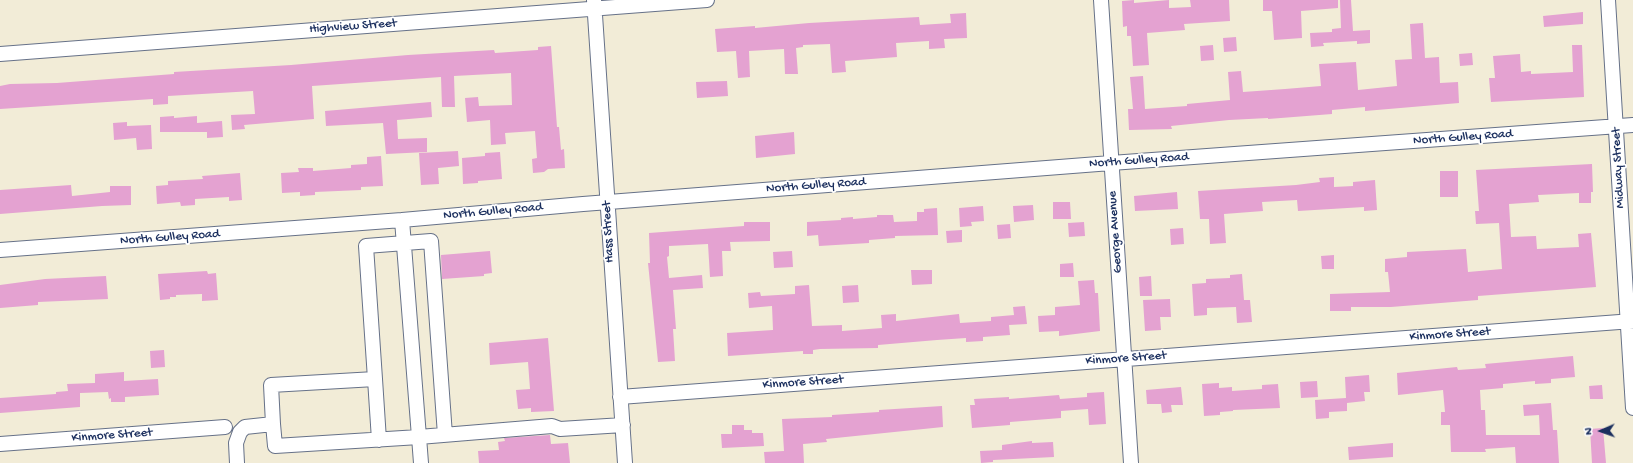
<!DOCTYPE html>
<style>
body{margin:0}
#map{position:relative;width:1633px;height:463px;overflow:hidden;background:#f2ecd7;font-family:"Gochi Hand",sans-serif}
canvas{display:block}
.north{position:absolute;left:1581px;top:411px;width:40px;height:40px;-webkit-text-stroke:3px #fff;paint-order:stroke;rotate:268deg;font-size:11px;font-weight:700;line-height:16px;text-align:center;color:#1b2f5e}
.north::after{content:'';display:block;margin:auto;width:14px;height:18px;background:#1b2f5e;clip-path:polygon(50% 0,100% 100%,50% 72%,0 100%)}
</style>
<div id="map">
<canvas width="1633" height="463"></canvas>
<div class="north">N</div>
</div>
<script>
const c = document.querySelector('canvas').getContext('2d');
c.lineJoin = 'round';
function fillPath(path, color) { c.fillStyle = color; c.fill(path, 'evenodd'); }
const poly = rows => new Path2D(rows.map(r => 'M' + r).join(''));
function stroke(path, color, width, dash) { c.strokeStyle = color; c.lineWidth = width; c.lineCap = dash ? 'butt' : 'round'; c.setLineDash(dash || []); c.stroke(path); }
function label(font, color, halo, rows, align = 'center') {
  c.font = font + ' "Gochi Hand",sans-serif'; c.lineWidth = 3.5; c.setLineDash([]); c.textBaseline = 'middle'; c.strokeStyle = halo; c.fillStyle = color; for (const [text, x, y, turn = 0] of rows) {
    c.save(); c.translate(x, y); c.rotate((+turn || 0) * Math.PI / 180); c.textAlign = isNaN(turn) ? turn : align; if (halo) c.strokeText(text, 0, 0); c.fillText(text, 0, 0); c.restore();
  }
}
const building = poly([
 [1134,0,1134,3,1169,0,1169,8,1191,7,1190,0,1229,0,1230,21,1184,24,1185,30,1147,33,1149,65,1133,66,1131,36,1127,36,1127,26,1123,27,1122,1],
 [1263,0,1338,0,1338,8,1301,11,1302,38,1274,40,1272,11,1263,11],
 [1340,0,1351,0,1353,31,1370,30,1370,43,1357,44,1357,41,1323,43,1324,46,1311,47,1310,33,1332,32,1332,29,1341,28],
 [1583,12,1583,24,1544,27,1543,16],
 [966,13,967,38,944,39,945,48,929,49,929,41,896,43,897,57,845,61,846,72,832,73,830,44,803,45,803,47,796,48,798,74,785,74,784,49,749,51,750,77,738,78,736,51,717,52,715,29,755,26,755,28,809,23,919,17,920,25,951,23,950,14],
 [1423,23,1425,58,1439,57,1440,83,1458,82,1459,103,1365,111,1365,107,1332,110,1332,114,1268,119,1268,118,1229,120,1171,126,1172,129,1129,130,1128,109,1133,109,1130,77,1143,76,1145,109,1187,106,1187,104,1230,100,1228,72,1241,71,1243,92,1285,89,1321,86,1319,64,1356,62,1358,90,1397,86,1395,60,1412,59,1410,24],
 [1236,37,1237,51,1224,52,1223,38],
 [1213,45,1214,60,1201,61,1200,46],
 [1572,45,1582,45,1584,97,1491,102,1489,78,1495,78,1493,56,1520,54,1521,72,1531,71,1531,74,1573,72],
 [551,46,557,127,559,127,561,150,564,149,565,168,548,169,544,172,533,173,532,159,537,158,535,131,505,133,506,144,491,145,490,120,467,122,465,98,478,97,479,106,512,105,511,73,454,76,455,107,442,107,441,77,312,86,314,119,244,125,245,129,232,130,231,115,255,114,253,91,168,96,168,104,153,105,153,99,0,109,0,86,10,84,57,83,174,74,174,72,291,65,408,55,494,50,495,53,538,50,538,47],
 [1472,53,1473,65,1460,66,1459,54],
 [727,81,728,96,697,98,696,82],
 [431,102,432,117,397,120,398,139,427,138,427,152,386,154,383,123,326,126,325,111],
 [174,116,174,118,197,116,197,123,222,121,223,137,207,138,207,132,160,132,160,117],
 [127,122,127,126,151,125,152,149,137,150,136,138,114,140,113,123],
 [794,132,795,154,756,158,755,136],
 [458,151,459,166,438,168,439,184,421,185,419,153],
 [500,152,502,179,478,181,478,183,463,184,462,158,485,156,485,153],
 [381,156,383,186,361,187,361,190,315,192,315,195,300,196,300,192,282,193,281,173,299,172,298,168,313,168,313,171,351,168,351,165,367,164,367,157],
 [1592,164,1593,192,1591,192,1591,203,1579,203,1579,193,1538,195,1539,202,1509,204,1511,237,1536,236,1537,249,1579,247,1578,234,1591,233,1596,287,1478,296,1478,300,1391,307,1351,307,1351,311,1330,311,1330,294,1390,292,1388,272,1385,272,1385,259,1407,257,1407,252,1466,249,1468,272,1502,269,1499,223,1476,224,1475,211,1479,211,1476,170],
 [1440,171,1458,171,1458,197,1440,197],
 [240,173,242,200,229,201,229,197,195,199,195,205,181,206,180,202,157,204,156,186,168,185,168,181,203,179,202,176],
 [1334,177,1334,187,1353,186,1353,182,1375,180,1377,210,1364,211,1364,207,1298,211,1297,200,1262,202,1263,211,1224,214,1226,243,1210,244,1209,219,1200,219,1198,191,1296,185,1320,182,1319,178],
 [71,185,72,196,110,192,110,186,131,186,131,205,102,206,0,214,0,190],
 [1177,192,1178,209,1135,211,1134,196],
 [1053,202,1070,202,1071,219,1053,219],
 [1033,205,1034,220,1014,222,1013,206],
 [983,206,984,221,971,222,972,226,960,227,959,208],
 [937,208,938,235,895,236,895,238,869,240,869,243,819,246,818,235,807,236,807,222,841,220,841,218,853,217,853,219,877,217,877,215,893,215,894,222,917,221,917,212,924,212,924,209],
 [744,222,770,222,770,241,730,242,731,251,722,251,723,276,710,277,708,244,669,246,669,256,667,257,669,278,702,275,703,288,673,290,676,329,673,329,675,361,658,362,648,263,650,263,649,233,744,226],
 [1084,222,1085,236,1069,237,1068,223],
 [1010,224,1011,238,998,239,997,225],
 [1183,228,1184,244,1171,245,1170,229],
 [962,230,962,242,947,243,946,231],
 [490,251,492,273,484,274,484,276,442,279,441,255],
 [792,251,793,267,774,268,773,252],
 [1334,255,1334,269,1322,269,1321,256],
 [1073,263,1074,277,1060,277,1060,264],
 [911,270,932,270,932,284,912,285],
 [207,271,208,274,216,273,218,300,202,301,202,294,176,295,176,297,170,297,170,299,160,300,158,274],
 [1242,274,1244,300,1250,300,1252,322,1237,323,1236,307,1207,308,1207,315,1194,316,1192,284,1206,283,1206,279,1230,278,1230,275],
 [106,276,108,299,38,302,38,305,0,308,0,285,45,279],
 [1151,276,1152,296,1140,296,1139,277],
 [1094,280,1095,293,1098,293,1100,331,1059,336,1059,331,1039,332,1038,316,1055,315,1055,307,1080,305,1078,281],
 [809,285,812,326,842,325,842,331,882,328,881,315,896,314,896,321,959,314,960,323,991,321,991,317,1014,315,1013,307,1025,306,1027,324,1009,325,1010,335,983,337,983,341,966,342,966,338,937,340,878,345,878,348,820,349,813,350,813,354,803,354,803,351,728,356,727,333,773,330,772,306,749,308,748,293,760,292,761,296,795,294,795,286],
 [858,285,859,302,843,303,842,286],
 [1170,299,1171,317,1160,317,1161,330,1145,331,1143,300],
 [548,338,554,411,531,412,531,408,518,409,516,390,530,389,528,362,490,365,489,343],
 [164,350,165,367,151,368,150,351],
 [1573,356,1575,377,1551,379,1551,383,1535,384,1535,381,1503,384,1503,388,1480,390,1481,410,1485,410,1486,435,1540,435,1539,415,1524,416,1523,405,1551,403,1553,430,1557,430,1559,463,1516,463,1515,447,1485,449,1486,452,1451,452,1450,425,1441,425,1441,412,1445,412,1443,390,1398,395,1397,373,1457,367,1458,370,1486,368,1485,364],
 [124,372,124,381,158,379,159,395,125,397,125,402,111,402,111,398,109,399,108,392,80,393,80,407,0,413,0,398,56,394,56,392,68,391,67,384,95,383,95,374],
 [1369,375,1370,392,1364,392,1365,401,1347,403,1347,411,1329,412,1329,418,1316,419,1315,400,1346,398,1345,377],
 [1317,381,1318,397,1301,398,1300,382],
 [1219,383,1219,388,1232,387,1232,391,1262,389,1262,385,1278,384,1280,408,1233,410,1233,411,1220,412,1220,415,1204,416,1202,384],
 [1602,385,1603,399,1590,399,1589,386],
 [1181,387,1183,405,1171,405,1172,412,1162,413,1161,404,1147,404,1146,390],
 [1104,392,1106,424,1089,425,1088,409,1061,411,1061,418,1010,422,1010,425,972,428,970,405,975,405,974,399,1009,397,1009,399,1059,395,1060,399,1087,397,1087,393],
 [942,406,943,427,826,439,827,442,803,444,804,463,765,463,764,452,784,451,782,419,832,417,832,415,879,412,879,410],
 [732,425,744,425,744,430,752,430,752,433,763,433,764,446,722,448,721,434,732,434],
 [1603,428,1606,463,1592,463,1590,429],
 [550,435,551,444,568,443,570,463,479,463,478,451,499,450,498,442,505,441,504,438],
 [1032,441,1032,443,1053,442,1054,457,993,460,993,462,981,463,980,451,1002,450,1002,445],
 [1393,443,1393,457,1349,460,1348,447]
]);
const minor = poly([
 [594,0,625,463],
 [1101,0,1131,463],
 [1608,0,1633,408],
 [0,54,707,0],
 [0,250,402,220,583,204,1111,163,1633,125],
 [375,379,379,440],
 [620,397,1633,321],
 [273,424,271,385,375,379,366,246,431,241,445,435],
 [0,444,225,427],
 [237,463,236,443,240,432,245,427,273,424,275,446,419,437,402,220],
 [421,463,419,437,552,426,560,429,623,425]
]);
const streetNames = [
 ["Highview Street",353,27,-4],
 ["North Gulley Road",1463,138,-4],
 ["North Gulley Road",1139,161,-4],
 ["Midway Street",1619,168,-93],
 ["North Gulley Road",816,186,-4],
 ["North Gulley Road",493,212,-5],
 ["Hass Street",609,232,-93],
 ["George Avenue",1116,232,-94],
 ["North Gulley Road",170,238,-4],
 ["Kinmore Street",1450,335,-4],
 ["Kinmore Street",1126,359,-4],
 ["Kinmore Street",803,383,-4],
 ["Kinmore Street",112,436,-4]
];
fillPath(building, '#e4a2d1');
stroke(minor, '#667188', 16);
stroke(minor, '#fff', 14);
label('13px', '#1b2f5e', '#fff', streetNames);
</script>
